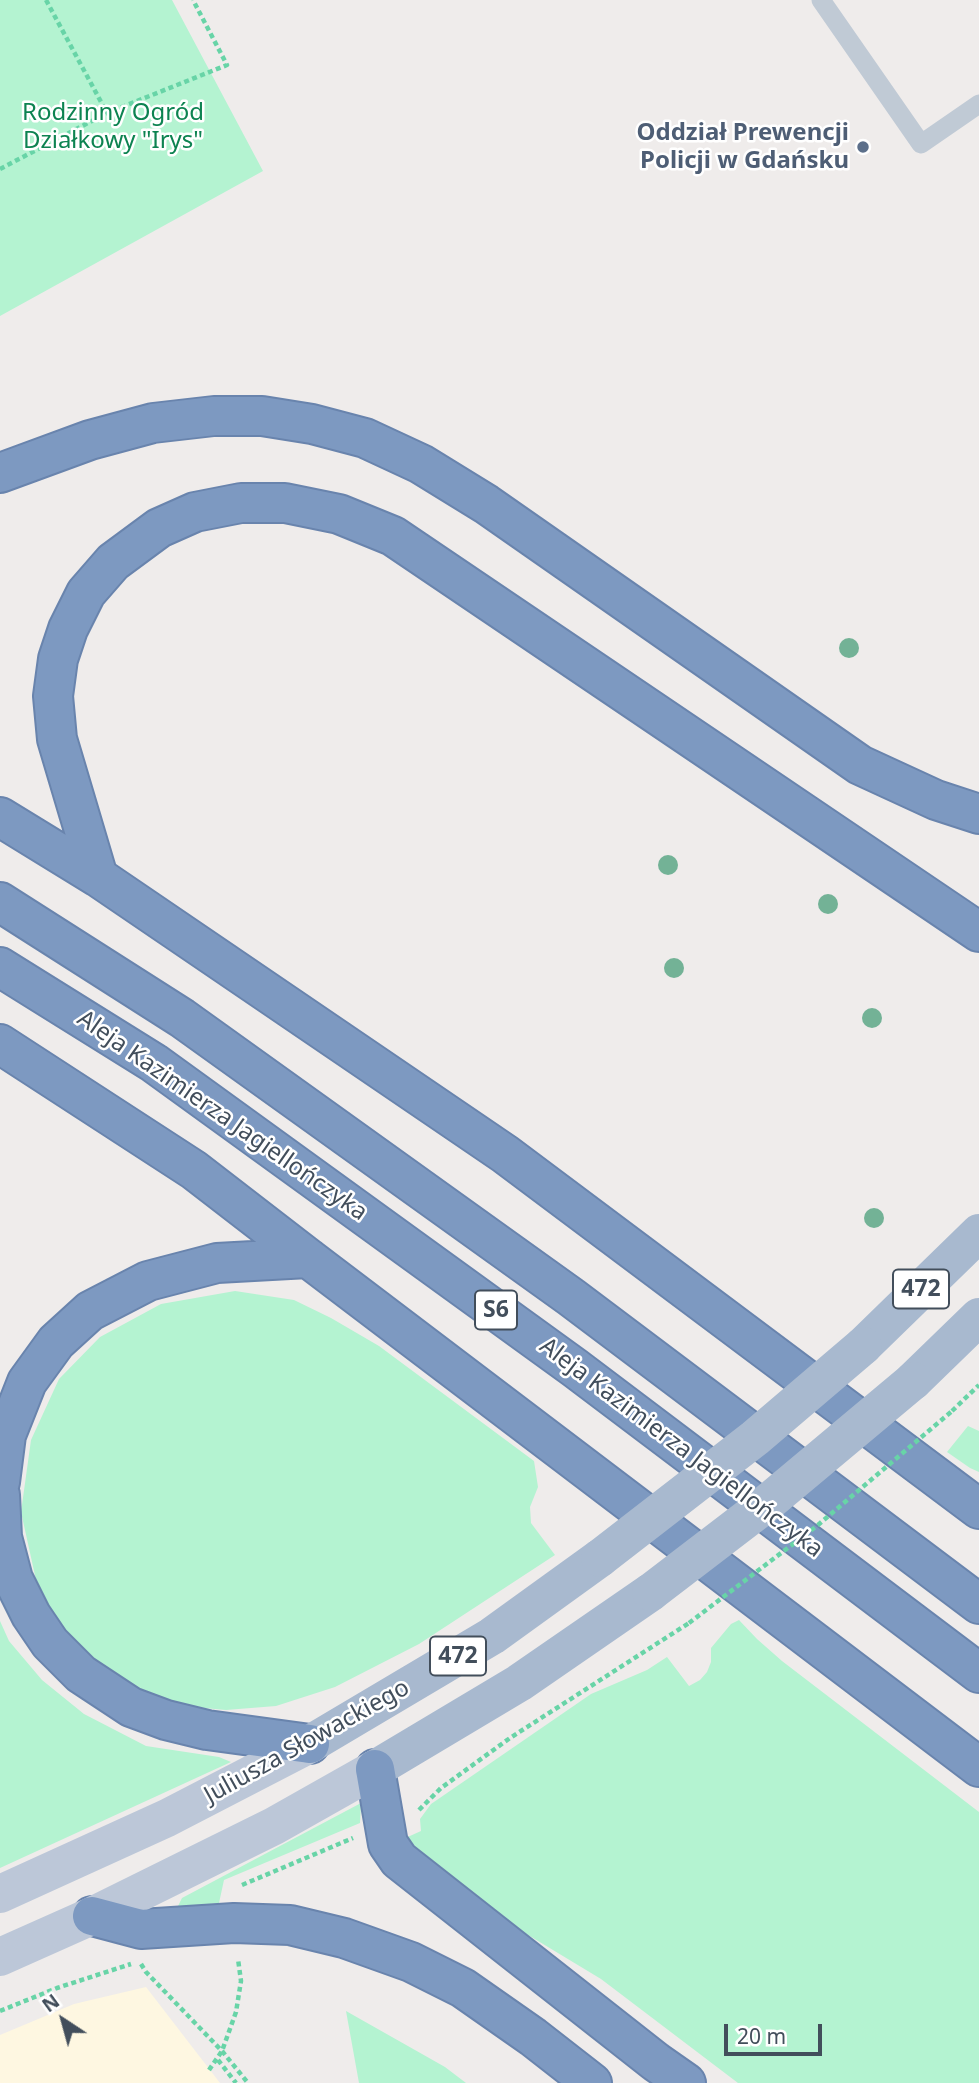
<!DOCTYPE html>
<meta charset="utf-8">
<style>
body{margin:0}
#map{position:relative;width:979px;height:2083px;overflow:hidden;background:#efeceb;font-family:"Noto Sans",sans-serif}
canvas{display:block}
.north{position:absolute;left:28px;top:1985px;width:70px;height:70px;-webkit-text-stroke:5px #fff;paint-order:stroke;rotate:324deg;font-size:19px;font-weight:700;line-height:28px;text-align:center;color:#424e5b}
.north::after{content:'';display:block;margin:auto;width:24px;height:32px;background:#424e5b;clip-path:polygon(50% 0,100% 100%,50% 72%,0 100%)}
.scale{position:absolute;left:724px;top:2024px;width:98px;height:32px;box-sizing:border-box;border:4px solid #424e5b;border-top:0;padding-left:9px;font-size:21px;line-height:24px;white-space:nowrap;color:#424e5b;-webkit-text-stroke:5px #fff;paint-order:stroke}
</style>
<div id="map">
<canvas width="979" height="2083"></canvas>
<div class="north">N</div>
<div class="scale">20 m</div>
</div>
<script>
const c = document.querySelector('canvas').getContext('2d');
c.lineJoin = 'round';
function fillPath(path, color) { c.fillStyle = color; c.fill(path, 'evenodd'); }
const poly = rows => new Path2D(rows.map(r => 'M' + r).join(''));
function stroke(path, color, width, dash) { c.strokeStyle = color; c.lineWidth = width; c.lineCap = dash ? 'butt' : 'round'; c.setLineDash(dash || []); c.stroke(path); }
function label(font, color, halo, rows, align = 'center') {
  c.font = font + ' "Noto Sans",sans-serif'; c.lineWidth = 5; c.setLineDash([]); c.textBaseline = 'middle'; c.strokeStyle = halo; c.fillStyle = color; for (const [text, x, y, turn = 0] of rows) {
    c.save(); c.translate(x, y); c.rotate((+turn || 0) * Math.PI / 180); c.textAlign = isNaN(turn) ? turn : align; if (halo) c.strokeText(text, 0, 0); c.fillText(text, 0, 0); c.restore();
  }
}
const commercial = poly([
 [146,1987,220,2083,0,2083,0,2035,74,2004]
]);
const green = poly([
 [0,0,172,0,263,171,0,316],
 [235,1291,294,1300,331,1318,379,1346,534,1461,538,1487,530,1507,531,1523,555,1555,419,1644,335,1687,276,1706,226,1710,181,1706,124,1686,93,1666,40,1598,21,1512,31,1440,59,1379,100,1337,161,1304],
 [968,1426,979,1431,979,1472,970,1468,947,1452],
 [739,1620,757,1639,782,1661,979,1812,979,2083,738,2083,601,1979,490,1912,401,1840,421,1831,420,1819,431,1804,591,1694,647,1670,667,1657,689,1686,700,1680,707,1672,711,1662,711,1648,731,1624],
 [0,1621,9,1641,42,1680,84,1714,146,1746,219,1757,231,1762,0,1868],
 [361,1803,360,1823,224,1880,219,1903,177,1908,182,1898],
 [346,2011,445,2067,466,2083,359,2083]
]);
const path = poly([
 [46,0,107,113],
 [0,169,107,113,227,65,193,0],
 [952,1411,979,1385],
 [419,1810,441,1788,510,1738,689,1623],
 [242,1885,353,1838],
 [141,1964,146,1972,222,2051,248,2083],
 [0,2011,57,1988,131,1964],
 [218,2060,236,2083],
 [209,2070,222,2051,236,2012,241,1981,238,1959]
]);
const lane = poly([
 [821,0,921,144,979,104]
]);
const secondary = poly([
 [0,1894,167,1818,310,1744],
 [0,1957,92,1916,274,1826,375,1769]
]);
const primary = poly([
 [863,1346,979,1233],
 [913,1381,979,1317],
 [310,1744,492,1636,600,1558],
 [375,1769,519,1683,651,1592]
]);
const highway = poly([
 [0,473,90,440,153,423,214,416,262,416,312,424,365,438,421,464,486,504,860,765,936,800,979,814],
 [0,817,98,877,505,1154,979,1509],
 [98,877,57,739,53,696,58,659,68,629,86,593,113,562,159,528,195,512,241,503,285,503,339,514,393,536,979,932],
 [0,902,182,1018,571,1297,979,1604],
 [0,967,154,1063,575,1368,979,1673],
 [0,1044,194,1170,308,1258,979,1767],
 [0,1482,6,1435,27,1382,56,1342,90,1311,148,1281,217,1263,308,1258],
 [0,1495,2,1537,13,1579,31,1615,50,1643,81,1674,131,1707,166,1720,207,1730,310,1744],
 [375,1769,388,1844,399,1860,656,2062,686,2083],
 [92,1916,141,1929,234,1923,290,1925,344,1938,411,1962,463,1988,533,2037,592,2083]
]);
const pathBridge = poly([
 [689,1623,818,1525,952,1411]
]);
const primaryBridge = poly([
 [600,1558,755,1438,863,1346],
 [651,1592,766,1504,913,1381]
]);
const trees = [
 [849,648],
 [668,865],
 [828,904],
 [674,968],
 [872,1018],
 [874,1218]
];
const markers = [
 [863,147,7,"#5c6f8a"]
];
const shields = [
 [921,1289,56],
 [496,1310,42],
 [458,1656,56]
];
const shieldNames = [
 ["472",921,1289],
 ["S6",496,1310],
 ["472",458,1656]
];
const parkNames = [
 ["Rodzinny Ogród",113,113],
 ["Działkowy \"Irys\"",113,141]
];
const serviceNames = [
 ["Oddział Prewencji",849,133],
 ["Policji w Gdańsku",849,161]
];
const streetNames = [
 ["Aleja Kazimierza Jagiellończyka",222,1116,35],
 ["Aleja Kazimierza Jagiellończyka",681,1448,37],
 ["Juliusza Słowackiego",307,1742,-29]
];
fillPath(commercial, '#fef7e1');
fillPath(green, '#b4f3d1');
stroke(highway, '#6984ad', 42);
stroke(path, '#68d4a7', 4.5, [5, 3.5]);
stroke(lane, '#c0cad5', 19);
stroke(secondary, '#bcc7d8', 38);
stroke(primary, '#a8b9cf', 38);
stroke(highway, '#7d99c1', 38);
stroke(pathBridge, '#68d4a7', 4.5, [5, 3.5]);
stroke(primaryBridge, '#a8b9cf', 38);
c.fillStyle = '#73b296';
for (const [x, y] of trees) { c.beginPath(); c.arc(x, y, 10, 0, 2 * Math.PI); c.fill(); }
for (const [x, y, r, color] of markers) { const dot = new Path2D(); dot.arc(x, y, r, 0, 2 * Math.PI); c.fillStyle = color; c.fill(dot); stroke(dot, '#fff', 2.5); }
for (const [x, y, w] of shields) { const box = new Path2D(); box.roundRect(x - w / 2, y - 19.5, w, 39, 5); c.fillStyle = '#fff'; c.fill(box); stroke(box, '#424e5b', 2); }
label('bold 23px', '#424e5b', null, shieldNames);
label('24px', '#0d8351', '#fff', parkNames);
label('bold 24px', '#4e5e75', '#fff', serviceNames, 'right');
label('24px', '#424e5b', '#fff', streetNames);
</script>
